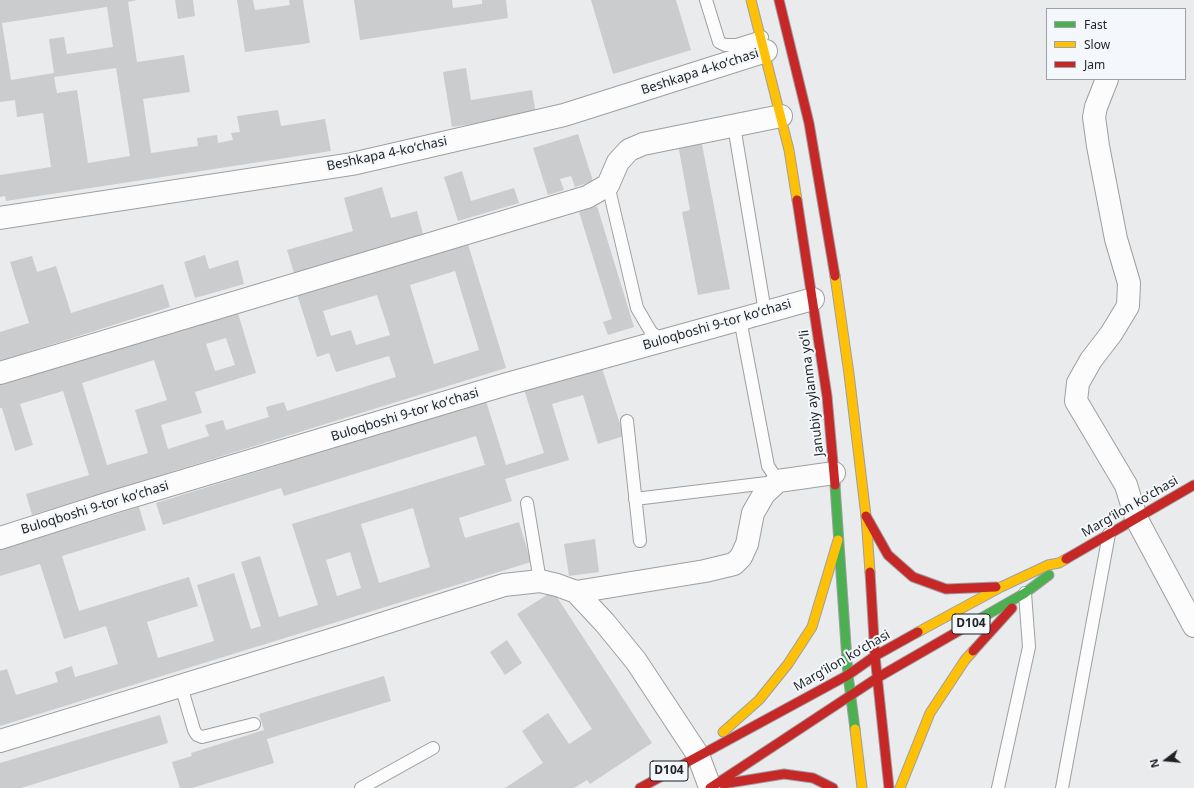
<!DOCTYPE html>
<meta charset="utf-8">
<style>
body{margin:0}
#map{position:relative;width:1194px;height:788px;overflow:hidden;background:#e9ebed;font-family:"Noto Sans",sans-serif}
canvas{display:block}
.legend{position:absolute;left:1046px;top:8px;width:140px;height:72px;box-sizing:border-box;background:#f4f8fc;border:1px solid #9fa2a5;margin:0;padding:5px 7px;list-style:none;font-size:12px;color:#1f2122}
.legend li{display:flex;align-items:center;gap:8px;height:20px}
.legend b{width:20px;border:1px solid #9fa2a5}
.north{position:absolute;left:1146px;top:740px;width:40px;height:40px;-webkit-text-stroke:3px #f4f8fc;paint-order:stroke;rotate:254deg;font-size:11px;font-weight:700;line-height:16px;text-align:center;color:#1f2122}
.north::after{content:'';display:block;margin:auto;width:14px;height:18px;background:#1f2122;clip-path:polygon(50% 0,100% 100%,50% 72%,0 100%)}
</style>
<div id="map">
<canvas width="1194" height="788"></canvas>
<ul class="legend">
<li><b style="height:5px;background:#4caf50"></b>Fast</li>
<li><b style="height:5px;background:#ffc107"></b>Slow</li>
<li><b style="height:5px;background:#c62828"></b>Jam</li>
</ul>
<div class="north">N</div>
</div>
<script>
const c = document.querySelector('canvas').getContext('2d');
c.lineJoin = 'round';
function fillPath(path, color) { c.fillStyle = color; c.fill(path, 'evenodd'); }
const poly = rows => new Path2D(rows.map(r => 'M' + r).join(''));
function stroke(path, color, width, dash) { c.strokeStyle = color; c.lineWidth = width; c.lineCap = dash ? 'butt' : 'round'; c.setLineDash(dash || []); c.stroke(path); }
function label(font, color, halo, rows, align = 'center') {
  c.font = font + ' "Noto Sans",sans-serif'; c.lineWidth = 4; c.setLineDash([]); c.textBaseline = 'middle'; c.strokeStyle = halo; c.fillStyle = color; for (const [text, x, y, turn = 0] of rows) {
    c.save(); c.translate(x, y); c.rotate((+turn || 0) * Math.PI / 180); c.textAlign = isNaN(turn) ? turn : align; if (halo) c.strokeText(text, 0, 0); c.fillText(text, 0, 0); c.restore();
  }
}
const building = poly([
 [0,0,137,0,128,2,137,62,184,55,190,92,143,99,151,153,198,146,197,138,217,135,218,143,233,140,231,133,240,132,237,116,278,110,281,126,325,119,331,151,6,201,5,196,0,197,0,175,51,167,43,113,17,117,15,100,0,102],
 [107,7,113,47,67,54,64,37,49,39,54,73,11,80,2,23],
 [116,68,130,156,88,163,77,90,57,93,54,77],
 [175,0,193,0,195,16,178,19],
 [237,0,253,0,255,10,290,5,289,0,303,0,310,43,245,52],
 [354,0,452,0,453,8,482,4,482,0,506,0,508,18,360,40],
 [591,0,676,0,691,50,613,74],
 [466,68,471,100,532,90,536,114,452,127,443,72],
 [578,134,593,181,575,187,571,176,560,179,564,190,548,195,533,148],
 [700,134,730,289,698,295,682,212,690,210,677,139],
 [462,171,471,201,514,188,519,203,458,221,444,177],
 [382,187,391,218,417,211,423,234,294,273,287,250,353,231,344,198],
 [597,206,634,327,608,335,603,322,612,319,579,212],
 [467,241,506,368,32,515,26,494,89,475,63,391,20,404,33,445,15,451,2,408,0,408,0,383,237,310,256,373,195,392,202,413,161,425,168,449,209,436,205,425,223,420,226,430,269,417,266,407,284,402,287,411,396,377,389,356,336,372,329,353,317,357,297,294],
 [455,271,479,350,434,364,410,285],
 [377,295,390,335,356,345,351,330,331,336,323,311],
 [226,338,235,365,215,371,206,344],
 [154,360,167,400,135,410,148,453,107,465,82,383],
 [205,255,209,269,238,260,244,284,195,298,184,262],
 [32,256,37,272,56,266,71,313,163,284,170,307,0,361,0,332,29,323,10,262],
 [601,365,624,436,598,444,583,395,552,404,569,460,505,479,512,501,459,518,465,538,519,522,531,562,0,726,0,671,7,669,16,695,58,682,55,672,72,666,75,677,118,664,106,626,64,639,40,564,0,576,0,550,139,507,146,530,62,556,79,611,189,577,198,606,147,622,158,658,214,641,197,585,234,573,251,629,261,626,241,562,260,556,279,617,318,605,292,524,485,465,476,436,284,496,281,488,163,525,156,503,486,401,506,465,544,453,524,389],
 [413,508,430,567,379,583,361,524],
 [350,552,361,588,337,596,326,560],
 [595,539,599,572,569,576,564,544],
 [553,591,652,743,590,784,587,780,574,788,505,788,543,763,522,731,548,713,569,744,592,729,517,614],
 [507,640,522,663,505,675,490,652],
 [384,676,391,701,267,739,274,763,192,788,180,788,172,762,192,756,191,753,264,730,259,714],
 [160,715,168,743,21,788,0,788,0,763]
]);
const lane = poly([
 [706,0,719,42,725,45,737,45,762,37],
 [734,126,765,312],
 [608,185,637,308,651,332,663,341],
 [740,319,768,466,778,481],
 [627,421,640,541],
 [635,499,775,482],
 [527,503,540,581],
 [181,686,194,730,197,735,202,737,254,724],
 [361,788,433,748],
 [998,788,1029,647,1025,593],
 [1062,788,1109,534]
]);
const street = poly([
 [1107,79,1096,107,1094,117,1098,146,1116,239,1129,283,1128,306,1111,334,1091,360,1078,383,1076,401,1126,485,1136,518,1194,626],
 [0,218,352,164,564,115,766,51],
 [0,373,587,197,608,185,618,162,629,150,643,144,781,116],
 [0,538,113,502,507,384,813,299],
 [576,592,705,571,734,564,741,557,747,544,753,513,764,494,778,481,834,473],
 [0,741,347,635,504,585,540,581,557,585,576,592,605,623,636,661,698,755,710,787]
]);
const fast = poly([
 [835,485,848,675,855,729],
 [962,629,1025,593,1049,575]
]);
const slow = poly([
 [751,0,789,150,797,200],
 [835,276,849,374,866,516,870,572],
 [918,632,1001,587,1048,565,1059,563,1066,559],
 [855,729,862,788],
 [723,732,759,700,788,664,812,627,838,540],
 [900,788,930,713,965,660,973,651]
]);
const jam = poly([
 [779,0,809,123,835,276],
 [797,200,827,396,835,485],
 [866,516,888,555,913,577,946,589,996,587],
 [1066,559,1194,485],
 [870,572,875,656,889,788],
 [973,651,1012,608],
 [723,784,784,774,813,778,833,788],
 [640,788,848,675,875,656,918,632],
 [710,788,877,678,962,629]
]);
const shields = [
 [971,624,38],
 [669,771,38]
];
const shieldNames = [
 ["D104",971,624],
 ["D104",669,771]
];
const streetNames = [
 ["Beshkapa 4-koʻchasi",700,72,-18],
 ["Beshkapa 4-koʻchasi",387,154,-12],
 ["Buloqboshi 9-tor koʻchasi",717,325,-16],
 ["Janubiy aylanma yoʻli",812,393,-97],
 ["Buloqboshi 9-tor koʻchasi",405,415,-17],
 ["Margʻilon koʻchasi",1130,507,-30],
 ["Buloqboshi 9-tor koʻchasi",95,508,-17],
 ["Margʻilon koʻchasi",842,661,-30]
];
fillPath(building, '#cbccce');
stroke(lane, '#9e9fa1', 14);
stroke(street, '#9e9fa1', 24);
stroke(fast, '#9e9fa1', 11);
stroke(slow, '#9e9fa1', 11);
stroke(jam, '#9e9fa1', 11);
stroke(lane, '#fcfcfc', 12);
stroke(street, '#fcfcfc', 22);
stroke(fast, '#4caf50', 9);
stroke(slow, '#ffc107', 9);
stroke(jam, '#c62828', 9);
for (const [x, y, w] of shields) { const box = new Path2D(); box.roundRect(x - w / 2, y - 10, w, 20, 3); c.fillStyle = '#f4f8fc'; c.fill(box); stroke(box, '#1f2122', 1); }
label('bold 12px', '#1f2122', null, shieldNames);
label('13px', '#1f2122', '#f4f8fc', streetNames);
</script>
